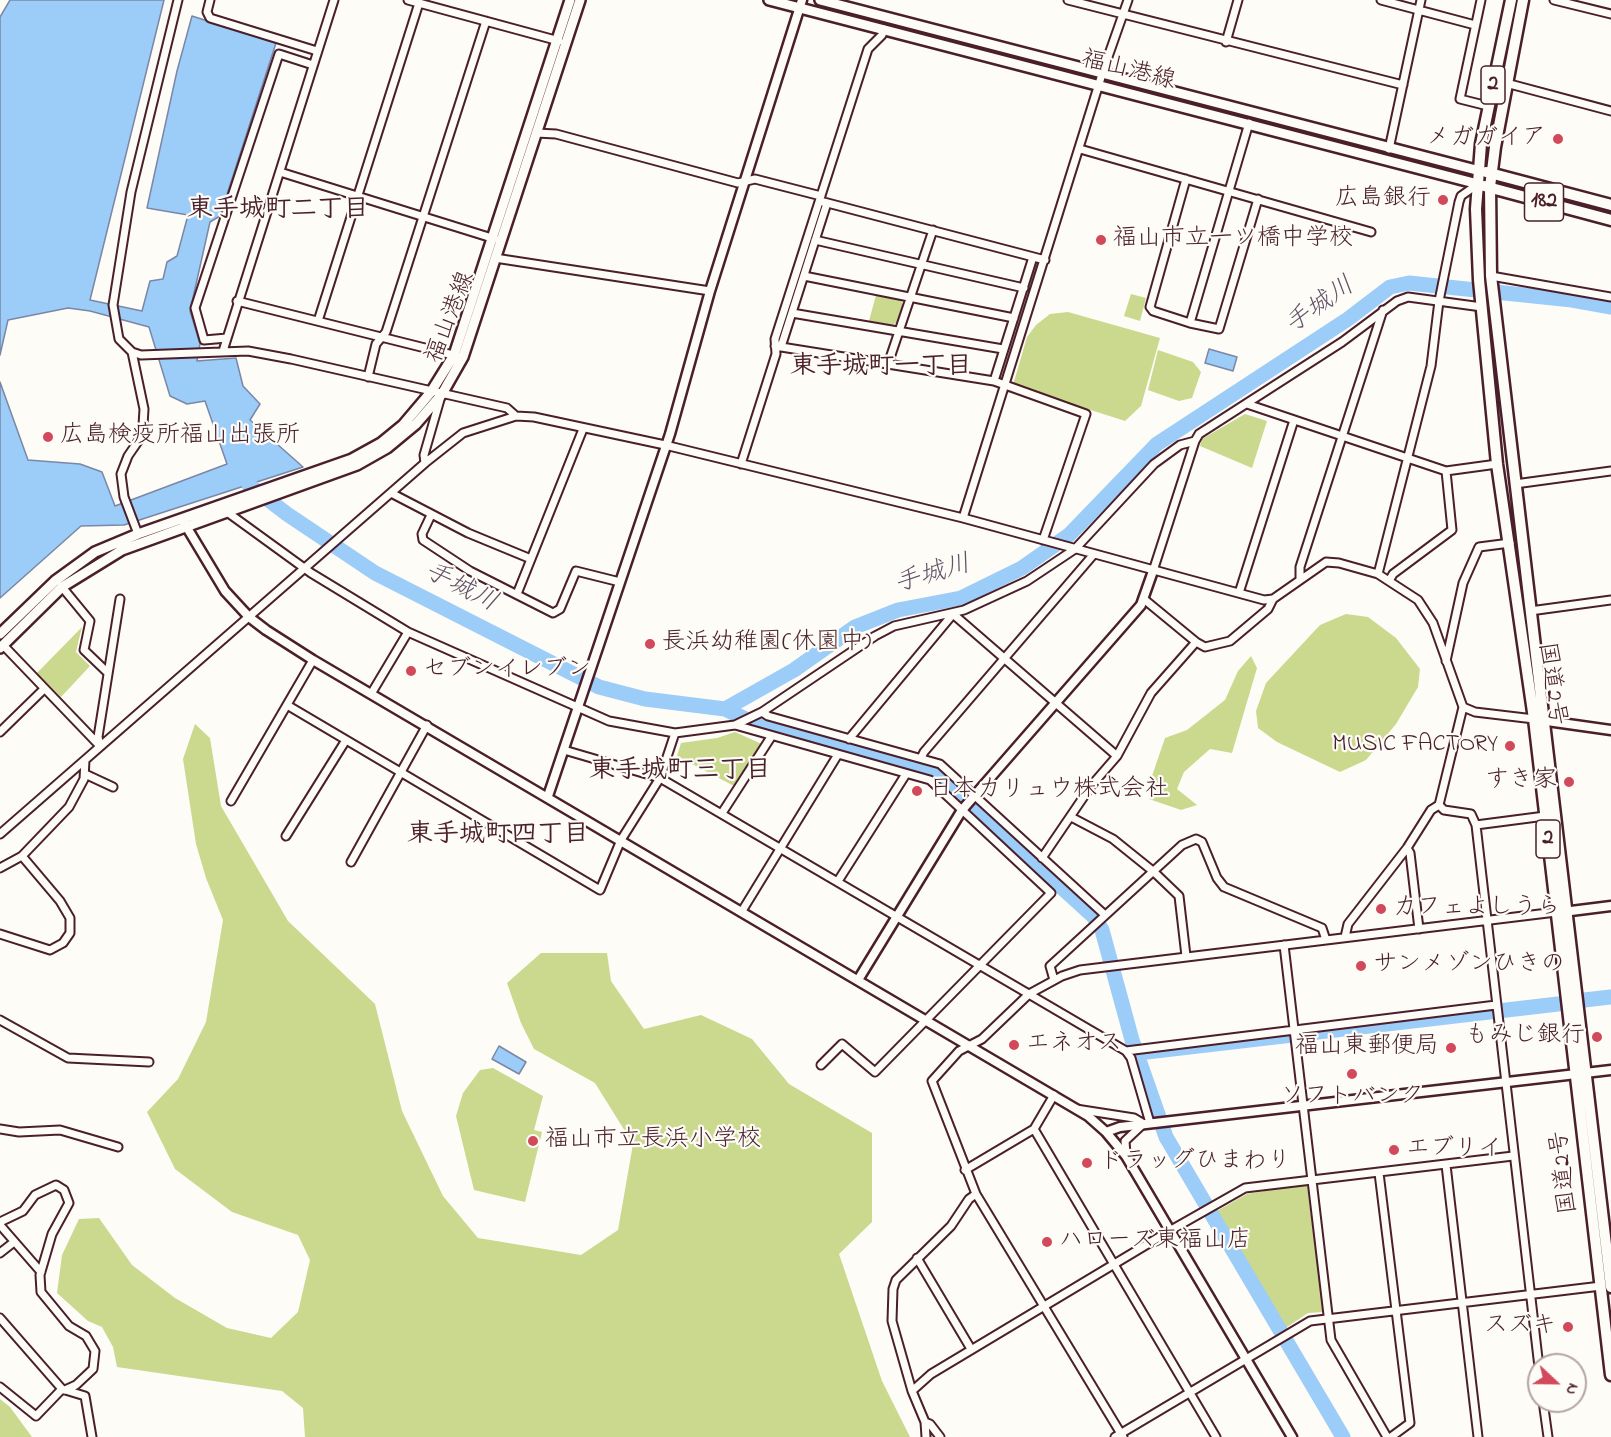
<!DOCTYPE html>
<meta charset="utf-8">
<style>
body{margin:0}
#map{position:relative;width:1611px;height:1437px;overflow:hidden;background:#fdfcf7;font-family:"Indie Flower",sans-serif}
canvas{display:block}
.north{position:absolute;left:1527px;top:1353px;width:60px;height:60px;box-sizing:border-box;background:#fdfcf7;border:2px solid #b5a4a5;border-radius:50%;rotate:112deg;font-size:16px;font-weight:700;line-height:24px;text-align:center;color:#4a1f2b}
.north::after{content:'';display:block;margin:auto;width:21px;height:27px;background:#d1495b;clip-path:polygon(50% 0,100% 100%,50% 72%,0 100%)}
</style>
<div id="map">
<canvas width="1611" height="1437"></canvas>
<div class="north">N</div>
</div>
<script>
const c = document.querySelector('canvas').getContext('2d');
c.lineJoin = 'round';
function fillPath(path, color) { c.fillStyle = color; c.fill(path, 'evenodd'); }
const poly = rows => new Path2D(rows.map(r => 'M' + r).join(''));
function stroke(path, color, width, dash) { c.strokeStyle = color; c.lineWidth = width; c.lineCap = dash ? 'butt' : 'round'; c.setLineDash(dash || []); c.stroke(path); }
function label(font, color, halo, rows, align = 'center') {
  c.font = font + ' "Indie Flower","Klee One",sans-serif'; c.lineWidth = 4.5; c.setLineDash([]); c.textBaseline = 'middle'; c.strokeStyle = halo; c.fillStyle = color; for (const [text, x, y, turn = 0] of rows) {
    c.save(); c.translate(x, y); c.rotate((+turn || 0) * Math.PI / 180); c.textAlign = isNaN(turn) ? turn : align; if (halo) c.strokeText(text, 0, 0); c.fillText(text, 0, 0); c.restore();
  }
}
const green = poly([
 [1131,294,1146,298,1140,321,1124,316],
 [876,295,901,300,903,306,897,322,893,325,869,321],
 [1068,312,1160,338,1141,406,1125,421,1013,385,1027,337,1036,325,1050,314],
 [1158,350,1193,362,1201,372,1192,398,1179,401,1148,390],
 [1245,414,1267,421,1252,468,1200,446,1202,439],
 [1346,614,1368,617,1396,638,1420,669,1418,687,1396,724,1366,760,1340,772,1277,742,1258,728,1256,711,1266,683,1320,625],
 [82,627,76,652,90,666,61,697,37,673],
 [1251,656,1257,668,1232,753,1210,749,1184,772,1177,789,1197,805,1181,810,1149,799,1158,786,1152,776,1165,738,1187,730,1225,700,1238,671],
 [195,724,210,738,221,806,288,921,375,1004,402,1111,443,1196,478,1238,581,1255,618,1230,633,1144,595,1083,534,1049,521,1023,507,983,541,953,607,953,611,981,644,1029,701,1015,752,1039,789,1084,872,1133,872,1222,839,1254,882,1381,910,1437,305,1437,303,1408,282,1391,117,1367,113,1347,102,1327,88,1321,57,1293,62,1255,79,1219,99,1218,132,1265,175,1298,227,1328,271,1338,298,1312,310,1260,298,1235,232,1212,175,1169,147,1112,178,1079,206,1022,223,920,206,878,196,844,183,759],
 [735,732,762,744,736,787,677,756,681,743,717,738],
 [493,1068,543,1096,534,1130,542,1132,525,1202,474,1190,456,1116,463,1093,480,1070],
 [1307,1184,1323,1312,1308,1313,1284,1329,1215,1212,1247,1194],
 [0,1399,10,1407,32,1437,0,1437]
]);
const water = poly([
 [10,0,164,0,90,300,142,311,150,281,163,279,167,262,177,256,188,215,147,208,177,71,192,16,276,43,220,216,210,222,190,311,200,344,197,361,236,358,243,386,260,404,250,420,303,467,124,525,81,526,0,598,0,382,28,460,80,464,102,472,115,506,227,464,205,401,187,404,170,396,149,327,90,311,68,308,8,320,0,355,0,17,10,0],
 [1209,349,1237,357,1233,371,1205,363,1209,349],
 [499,1046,526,1062,519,1074,492,1059,499,1046]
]);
const river = poly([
 [249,485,287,514,375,573,599,687,645,699,725,709,758,725,934,771,1094,917,1102,930,1132,1040,1166,1137,1343,1437],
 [725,709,794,670,855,627,898,610,961,598,1022,568,1069,535,1157,444,1348,319,1390,287,1409,283,1572,300,1611,307],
 [1584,1000,1611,997],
 [1138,1053,1558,1004]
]);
const minor = poly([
 [178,0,131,192,113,305,119,339,132,352,141,355,248,351,291,359,507,408,516,416,534,417,665,445,963,518,1264,600,1273,599,1326,562,1339,563,1378,574,1418,600,1433,623,1463,707,1475,712,1534,719],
 [210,0,207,12,210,18,317,51],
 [408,0,559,41],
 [1068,0,1403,85],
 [1381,0,1475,25],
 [1481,0,1460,99,1488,106],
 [1554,0,1611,14],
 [1226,42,1238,0],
 [1506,83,1611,111],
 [536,133,556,134,738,183,755,179,821,196],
 [1080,149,1371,232],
 [1389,149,1421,0],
 [280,172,495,239],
 [1186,179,1150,307,1153,311,1190,323,1219,329,1258,199],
 [820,201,1045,260],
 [815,240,1024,288],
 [495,258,710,291],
 [804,276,1014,318],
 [1491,276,1611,297],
 [237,301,457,356],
 [792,313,1003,349],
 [318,321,419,3],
 [1190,323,1249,123],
 [227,338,204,340,195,308,279,54,313,65],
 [775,346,994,381,1086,414,1043,540],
 [781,347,827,203],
 [223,351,334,0],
 [132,352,144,409,143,425,139,440,128,456,121,474,124,497,138,534],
 [888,364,933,230],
 [368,377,376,344,386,332,486,21],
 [994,381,1033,257],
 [1247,404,1446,471,1497,464],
 [425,463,424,455,441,396],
 [741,464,776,354,775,339,868,49,882,35,884,29],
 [1515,484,1611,471],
 [391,493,468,533,531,559],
 [227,512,311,573,408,632,609,721,675,733,735,725,762,712,768,716,940,764,1105,915],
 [431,515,422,534,423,540,470,571,553,613,560,609,576,571,620,582],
 [963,518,1103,71,1128,0],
 [1153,571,1195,441,1199,434,1342,342,1397,301,1408,297,1482,307],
 [1378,574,1431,366,1439,301,1459,202,1461,196,1478,184],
 [1300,579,1300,567,1383,310],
 [1389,581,1393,574,1452,530,1446,471],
 [62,587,90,621,84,650,107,672],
 [1239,593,1294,420],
 [517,594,583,429],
 [1145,600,1196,642],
 [1530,611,1611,600],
 [3,645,99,745],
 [1446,661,1463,583,1479,547,1510,543],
 [371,694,408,632],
 [287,705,600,890,621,840,660,778,675,733],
 [1463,707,1439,805,1444,810,1471,814,1476,825,1539,1367],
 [762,712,875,636,894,626,964,610,1027,581,1075,549,1154,464,1180,445,1195,441],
 [735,725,930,780,1051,893,875,1072,842,1044,821,1065],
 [0,732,44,689],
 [849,739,953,614,1117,756],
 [100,746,98,737,120,599],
 [564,750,660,778,1126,1051,1131,1058,1150,1123],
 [921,758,924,752,1094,554],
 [85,774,113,787],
 [231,801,313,660],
 [722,813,771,737],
 [1071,817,1113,839,1154,872,1179,896,1186,956],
 [1476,825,1545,816],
 [0,834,425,463,463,433,516,416],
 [286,836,346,740],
 [1407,848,1410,853,1419,929],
 [1042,858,1091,786,1117,756,1151,693,1196,642,1205,647,1230,641,1268,609,1273,599],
 [351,862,427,725],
 [0,868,22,856,69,807,84,779,85,760],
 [838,881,906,774],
 [742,911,837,756],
 [0,934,50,950,63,943,70,933,70,918,60,901,22,856],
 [1345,937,1348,924,1407,848,1431,810,1439,805],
 [1284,945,1331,1340,1387,1437],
 [1054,980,1050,966,1182,845,1196,839,1202,842,1217,878,1224,887,1322,928,1326,940],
 [0,1020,68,1058,149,1062],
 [1126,1051,1496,1005],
 [1076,1109,1134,1118,1144,1124],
 [0,1129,19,1132,60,1130,118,1147],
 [1034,1129,1216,1437],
 [1126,1154,1125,1141,1142,1125],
 [1446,1165,1478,1437],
 [965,1170,1034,1129,1054,1095],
 [1379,1173,1410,1423,1391,1437],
 [0,1222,23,1211,35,1195,56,1185,64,1190,69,1203,52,1234,40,1275,41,1292,69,1326,86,1336,95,1351,93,1369,76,1385,65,1390],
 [0,1225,41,1272],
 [0,1253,14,1242],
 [917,1258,971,1349],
 [0,1318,62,1389,85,1396,92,1437],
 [0,1387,36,1416,62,1389],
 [912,1391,892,1321,893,1289,896,1280,951,1226,969,1199,976,1194],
 [1543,1401,1548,1437],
 [925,1422,930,1424,940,1437],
 [926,1437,925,1422,912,1391,931,1374,1171,1230,1245,1188,1513,1156],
 [1115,1437,1310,1321,1601,1286],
 [1123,1437,976,1194,932,1081,959,1051,982,1039,1029,994,1062,976,1080,970,1556,912]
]);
const tertiary = poly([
 [183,521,225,591,249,617,266,630,313,660,1088,1116,1106,1132,1126,1156,1292,1437],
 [1540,720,1611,730],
 [548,796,670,434,710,291,802,0],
 [1563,912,1611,906],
 [858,980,962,810,1141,605,1153,571],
 [1106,1132,1120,1127,1611,1070]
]);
const secondary = poly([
 [769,0,1478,184],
 [820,0,1480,171],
 [0,634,55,581,95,552,138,534,352,459,381,443,403,425,431,392,454,355,570,0],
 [0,648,62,587,122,550,357,465,387,448,416,424,442,394,463,357,580,0]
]);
const trunk = poly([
 [1511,0,1481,144,1476,209,1479,280,1497,464,1534,719,1611,1375],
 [1523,0,1495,147,1490,187,1491,276,1611,1287],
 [1486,172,1611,205],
 [1484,186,1611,220]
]);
const markers = [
 [1558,139,6,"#d1495b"],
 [1443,200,6,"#d1495b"],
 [1101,240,6,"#d1495b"],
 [48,437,6,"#d1495b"],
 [650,644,6,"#d1495b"],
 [411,671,6,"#d1495b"],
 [1510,746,6,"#d1495b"],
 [1569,782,6,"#d1495b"],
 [917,791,6,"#d1495b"],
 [1381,909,6,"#d1495b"],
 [1361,966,6,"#d1495b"],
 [1597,1037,6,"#d1495b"],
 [1014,1045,6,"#d1495b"],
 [1451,1048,6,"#d1495b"],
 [1352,1074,6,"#d1495b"],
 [533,1141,6,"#d1495b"],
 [1394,1150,6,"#d1495b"],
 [1087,1163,6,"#d1495b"],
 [1047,1242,6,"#d1495b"],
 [1568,1327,6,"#d1495b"]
];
const shields = [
 [1493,85,24],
 [1544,202,39],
 [1548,839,24]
];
const shieldNames = [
 ["2",1493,85],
 ["182",1544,202],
 ["2",1548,839]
];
const streetNames = [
 ["福山港線",1128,72,14],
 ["福山港線",452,318,-69],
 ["国道2号",1550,684,82],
 ["国道2号",1566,1172,-97]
];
const poiNames = [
 ["メガガイア",1546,139,"right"],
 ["広島銀行",1431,200,"right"],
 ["福山市立一ツ橋中学校",1113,240],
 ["広島検疫所福山出張所",60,437],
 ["長浜幼稚園(休園中)",662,644],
 ["セブンイレブン",423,671],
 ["MUSIC FACTORY",1498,746,"right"],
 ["すき家",1557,782,"right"],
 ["日本カリュウ株式会社",929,791],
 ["カフェよしうら",1393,909],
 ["サンメゾンひきの",1373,966],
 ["もみじ銀行",1585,1037,"right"],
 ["エネオス",1026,1045],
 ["福山東郵便局",1439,1048,"right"],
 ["ソフトバンク",1352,1098,"center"],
 ["福山市立長浜小学校",545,1141],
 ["エブリイ",1406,1150],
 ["ドラッグひまわり",1099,1163],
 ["ハローズ東福山店",1059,1242],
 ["スズキ",1556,1327,"right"]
];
const neighbourhoodNames = [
 ["東手城町二丁目",278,212],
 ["東手城町一丁目",881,369],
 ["東手城町三丁目",680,773],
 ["東手城町四丁目",498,837]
];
const waterNames = [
 ["手城川",1321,307,-35],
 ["手城川",933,576,-16],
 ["手城川",460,589,27]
];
fillPath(green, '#cad98d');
fillPath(water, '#9cccf8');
stroke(water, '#7b87a6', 1.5);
stroke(river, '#9cccf8', 15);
stroke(minor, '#4a1f2b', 11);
stroke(tertiary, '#4a1f2b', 13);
stroke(secondary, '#4a1f2b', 14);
stroke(trunk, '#4a1f2b', 15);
stroke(minor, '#fdfcf7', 7);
stroke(tertiary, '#fdfcf7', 8);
stroke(secondary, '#fdfcf7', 9);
stroke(trunk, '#fdfcf7', 10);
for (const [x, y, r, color] of markers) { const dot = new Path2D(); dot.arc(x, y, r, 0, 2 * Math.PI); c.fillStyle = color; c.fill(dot); stroke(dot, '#fdfcf7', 2); }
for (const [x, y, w] of shields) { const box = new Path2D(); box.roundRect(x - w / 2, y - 19, w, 38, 4.5); c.fillStyle = '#fdfcf7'; c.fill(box); stroke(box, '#4a1f2b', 1.5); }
label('bold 22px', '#4a1f2b', null, shieldNames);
label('24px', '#4a1f2b', '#fdfcf7', streetNames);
label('24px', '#4a1f2b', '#fdfcf7', poiNames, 'left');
label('bold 26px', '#4a1f2b', '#fdfcf7', neighbourhoodNames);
label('italic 26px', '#635368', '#fdfcf7', waterNames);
</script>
